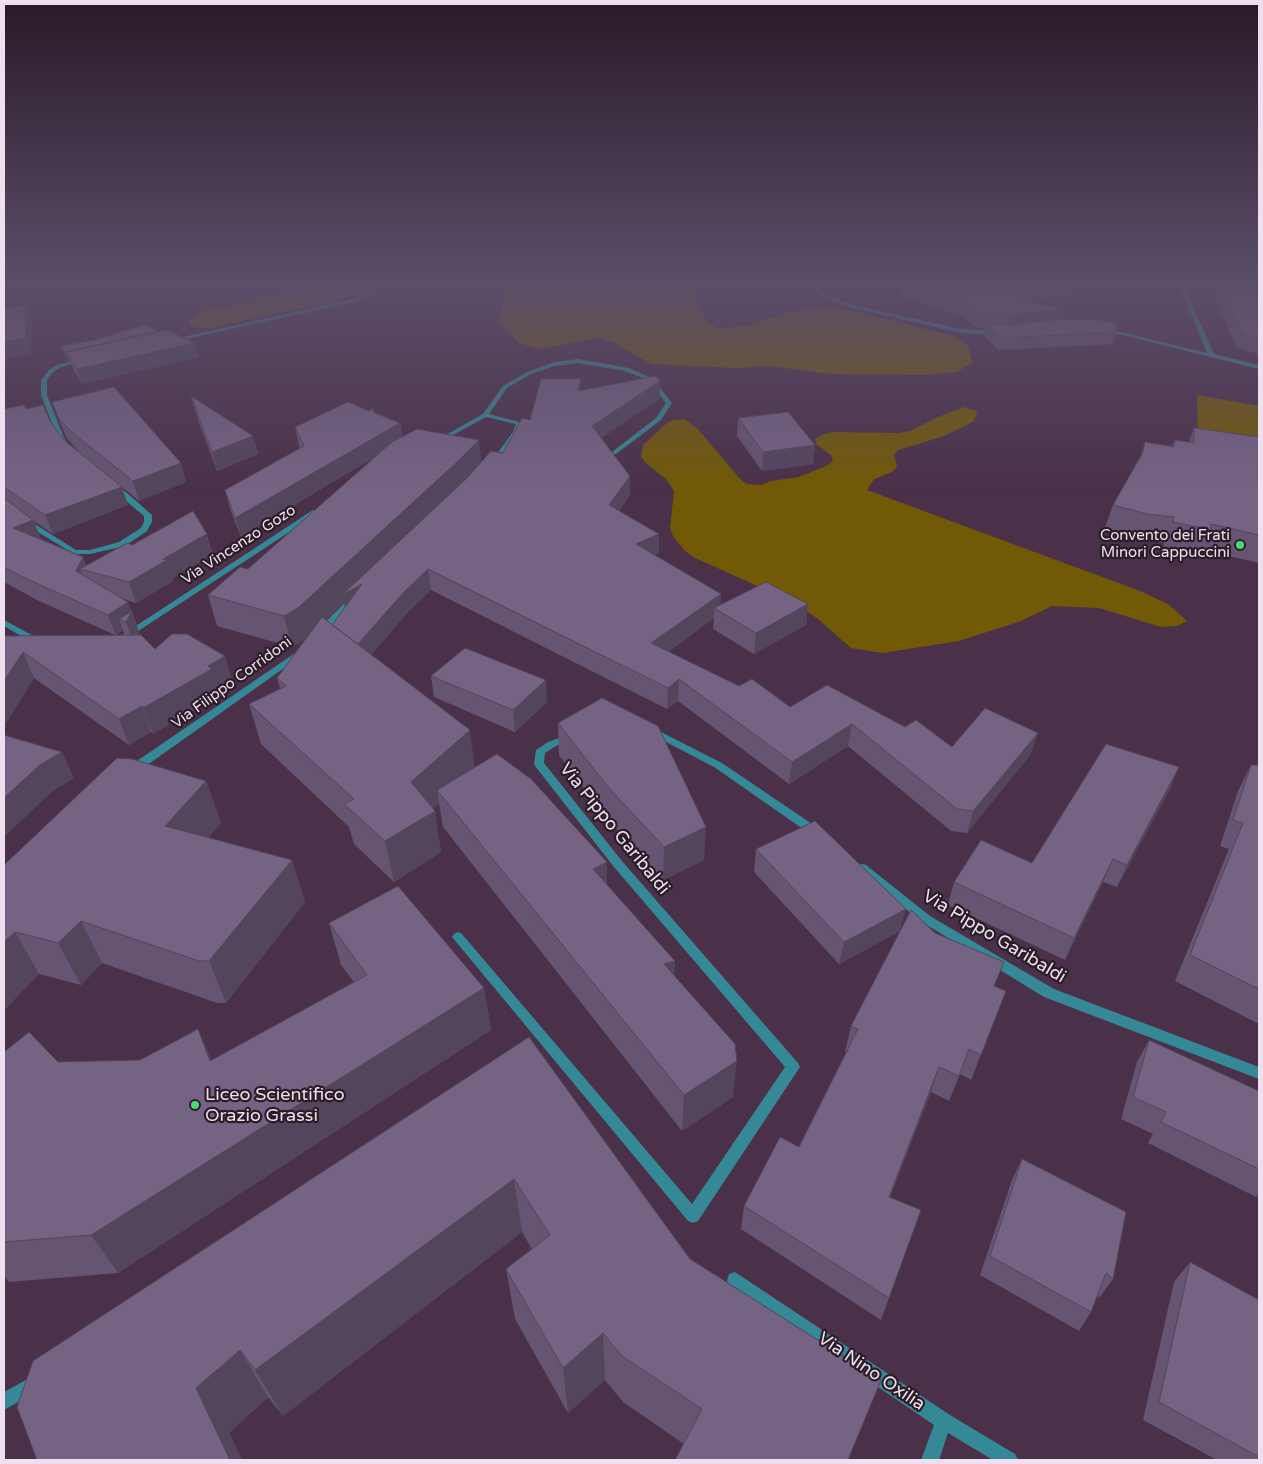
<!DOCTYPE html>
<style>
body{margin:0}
#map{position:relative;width:1263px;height:1464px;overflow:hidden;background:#4b3049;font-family:"Varela Round",sans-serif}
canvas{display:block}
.frame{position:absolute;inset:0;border:5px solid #f0dfef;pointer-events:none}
</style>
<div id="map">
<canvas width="1263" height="1464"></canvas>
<div class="frame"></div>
</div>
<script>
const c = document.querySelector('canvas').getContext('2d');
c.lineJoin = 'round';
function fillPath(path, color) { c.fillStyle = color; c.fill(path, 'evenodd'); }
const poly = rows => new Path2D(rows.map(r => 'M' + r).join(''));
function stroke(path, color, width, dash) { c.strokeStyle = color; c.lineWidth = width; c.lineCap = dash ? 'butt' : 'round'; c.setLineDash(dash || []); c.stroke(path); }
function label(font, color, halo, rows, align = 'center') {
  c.font = font + ' "Varela Round",sans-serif'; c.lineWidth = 4.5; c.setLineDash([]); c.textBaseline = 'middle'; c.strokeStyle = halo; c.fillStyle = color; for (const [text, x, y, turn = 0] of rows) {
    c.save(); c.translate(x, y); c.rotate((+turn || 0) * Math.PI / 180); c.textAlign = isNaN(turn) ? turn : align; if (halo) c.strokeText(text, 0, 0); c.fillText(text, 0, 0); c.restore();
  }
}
const green = poly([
 [308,285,382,285,332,302,209,328,193,327,188,322,204,310,227,307,255,298],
 [498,285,702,285,695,301,709,324,718,328,747,326,786,313,834,306,954,336,968,346,972,362,957,372,924,375,831,374,771,366,734,368,651,364,615,343,597,338,539,349,519,343,499,322,504,295],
 [1197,395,1259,406,1259,457,1198,449],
 [964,407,978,412,973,422,944,436,898,450,894,455,897,467,892,472,874,479,867,490,1140,591,1168,604,1187,621,1177,626,1161,627,1099,608,1052,606,1021,621,959,641,883,653,851,648,818,619,793,602,693,557,684,550,673,536,670,528,674,491,666,479,646,463,641,457,643,445,666,424,672,420,684,419,697,428,740,479,747,484,761,485,771,481,799,477,826,466,833,461,831,455,817,445,815,439,822,435,833,432,899,433,910,431,938,417]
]);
const street = poly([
 [390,285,398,285,355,302,172,342,169,340,353,299,390,285],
 [815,285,821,285,820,290,828,296,854,305,961,329,998,331,1001,333,998,335,961,333,850,307,824,298,815,291,815,285],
 [1179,285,1184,285,1214,354,1259,365,1259,369,1102,330,1105,328,1207,353,1179,285],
 [82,358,84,359,84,361,61,367,53,372,47,380,47,395,64,438,70,446,67,448,65,447,58,438,41,395,41,380,49,370,57,365,82,358],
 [578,359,629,368,652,378,672,403,661,420,616,454,612,454,612,452,656,418,666,403,648,380,625,371,578,363,555,366,531,374,507,388,489,414,523,423,519,432,498,464,491,462,513,432,516,424,486,417,440,442,435,441,483,414,503,386,527,372,554,362,578,359],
 [113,486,119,486,152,515,152,522,147,531,125,546,90,554,74,554,23,523,24,521,30,521,76,550,90,550,119,542,141,528,144,522,144,516,113,490,113,486],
 [313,510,316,510,320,512,129,637,123,637,122,635,313,510],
 [352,598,355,599,356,601,355,603,324,633,318,633,317,631,318,629,349,599,352,598],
 [4,620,41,640,43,642,38,645,35,644,4,626,4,620],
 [298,651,303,654,301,656,136,773,128,773,127,770,128,767,298,651],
 [651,727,722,763,821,830,823,833,821,836,813,836,714,767,647,732,646,730,647,728,651,727],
 [570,734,575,737,574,739,556,746,545,753,544,763,622,861,798,1063,800,1067,698,1221,693,1223,688,1221,452,937,454,934,458,932,462,934,692,1204,785,1067,614,867,535,766,534,764,536,750,548,742,570,734],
 [862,864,866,865,930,916,1054,989,1259,1067,1259,1079,1044,997,922,922,858,871,856,868,858,865,862,864],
 [735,1272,950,1415,1015,1454,1018,1460,993,1460,948,1433,939,1460,921,1460,934,1425,729,1286,727,1280,729,1274,735,1272],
 [35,1375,41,1377,43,1383,41,1389,4,1410,4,1392,35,1375]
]);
const wall = poly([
 [901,285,1095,285,1094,287,1048,303,1040,299,1039,304,1061,319,1116,332,1113,344,999,350,984,336,986,328,976,328,964,317,900,295],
 [1210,285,1259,285,1259,354,1237,348],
 [61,346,199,357,82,384,72,367,69,360,68,361,64,354],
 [660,381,660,398,601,438,630,495,619,511,659,534,659,553,655,555,721,594,720,606,808,604,806,625,754,654,713,629,714,618,668,652,739,686,790,707,905,727,952,747,1031,754,967,833,951,831,848,746,789,784,678,701,667,709,431,590,408,612,371,655,474,768,607,862,607,885,674,975,733,1097,682,1131,443,827,439,803,433,809,441,852,394,882,354,844,349,827,261,744,249,704,280,689,277,678,305,639,292,647,217,626,208,595,248,569,376,456,241,537,230,509,225,490,300,448,299,445,295,427,375,413,400,423,402,437,481,462,503,453,530,420,581,391],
 [344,603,345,607,332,625,326,620],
 [191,396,253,436,258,454,217,471,196,414],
 [52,402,181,463,186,482,139,501,79,452,66,437],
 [4,409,26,409,50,421,64,440,128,505,53,534,34,521,41,539,83,557,86,566,132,545,213,554,173,578,173,581,136,603,124,599,132,611,139,632,138,635,155,649,225,656,232,682,219,690,220,694,153,734,151,732,129,745,34,678,4,726,4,636,115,635,37,600,4,582],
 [123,630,125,635,116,635],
 [738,418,815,445,813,464,762,471,737,436],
 [1194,428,1259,437,1259,563,1203,550,1201,556,1163,548,1164,543,1138,539,1104,530,1113,505,1140,457,1145,442,1172,446,1175,440,1189,442],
 [431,676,547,702,515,732,434,697],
 [558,723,704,860,663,880,609,821,559,755],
 [1251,765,1259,765,1259,1024,1175,981,1229,849,1220,846,1238,791],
 [1179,767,1170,789,1117,887,1103,882,1065,960,948,905,954,882,1032,863],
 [206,781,221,823,208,838,292,860,305,902,226,1003,217,1003,102,963,81,985,39,974,4,1010,4,865],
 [756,849,900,931,839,964,754,872],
 [329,923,484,988,491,1030,118,1273,9,1282,4,1276,4,1052,58,1062,212,1060,354,982,341,965],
 [935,933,995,986,1006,991,971,1080,960,1074,949,1101,931,1092,890,1197,889,1298,881,1320,741,1229,744,1206,799,1147,847,1052,845,1052,851,1026],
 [529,1037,690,1259,881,1380,684,1444,623,1402,605,1380,568,1413,515,1319,506,1269,532,1249,522,1232,283,1416,268,1397,229,1433,242,1460,37,1460],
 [1149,1040,1259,1091,1259,1193,1256,1197,1148,1143,1153,1134,1121,1119,1137,1062],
 [1022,1159,1113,1279,1099,1298,1097,1296,1091,1312,1079,1331,980,1275,1012,1180],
 [1190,1262,1259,1300,1259,1460,1217,1460,1143,1420,1174,1282]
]);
const shadedWall = poly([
 [1062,285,1095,285,1094,287,1048,303,1052,289],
 [1042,292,1039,306,1021,300],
 [27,305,32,320,31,355,4,359,4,342],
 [1064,309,1060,323,1008,329,1011,315],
 [195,343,199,357,82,384,77,369],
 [65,352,66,352,69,360,68,361],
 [581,379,581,397,578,391],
 [660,381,660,398,593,444,592,426],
 [400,423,402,441,241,537,235,518],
 [253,436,258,454,217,471,212,452],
 [479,440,482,468,347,615,344,603,307,638,292,647,284,616],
 [815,445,813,464,762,471,763,452],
 [181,463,186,482,139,501,133,481],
 [630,476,630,495,610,524,609,505],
 [122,487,128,505,53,534,45,515],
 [33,520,41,539,13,528],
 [207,534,213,554,173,578,173,581,136,603,129,582,163,559],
 [659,534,659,553,636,564,636,544],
 [83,557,88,571,80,569,86,585,76,571],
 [428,569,431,590,408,612,362,666,357,645,404,592],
 [721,594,720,612,714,608,714,618,651,664,651,643],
 [128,602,139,632,133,643,126,622,119,619,123,630,116,635,108,615],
 [808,604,806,625,754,654,756,633],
 [23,652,34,678,4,726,4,681],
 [225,656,232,682,219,690,220,694,153,734,143,708,208,666],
 [679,679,678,701,667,709,668,688],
 [546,680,547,702,515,732,513,710],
 [142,706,151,732,129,745,119,719],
 [852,724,848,746,789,784,792,762],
 [470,730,475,770,437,790,439,803,423,819,435,811,441,852,394,882,385,841,411,782],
 [1038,733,1031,754,967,833,973,811],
 [62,752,74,778,53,791,4,837,4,798,40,765],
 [1179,767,1170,789,1117,887,1127,865],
 [206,781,221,823,182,869,165,826],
 [706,827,704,860,663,880,664,847],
 [1113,859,1103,882,1065,960,1074,938],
 [292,860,305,902,226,1003,209,961],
 [607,862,607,900,593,869],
 [906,909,900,931,839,964,844,942],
 [81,921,102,963,81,985,58,943],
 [15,932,39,974,4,1010,4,942],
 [675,961,673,998,664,964],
 [484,988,491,1030,118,1273,91,1235],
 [198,1029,216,1070,210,1061],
 [737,1061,733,1097,682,1131,684,1095],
 [939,1067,931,1092,881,1221,889,1197],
 [514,1179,522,1232,283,1416,255,1370],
 [603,1333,605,1380,568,1413,563,1368],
 [240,1350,268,1397,229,1433,242,1460,230,1460,196,1388]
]);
const building = poly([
 [916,285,1027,285,1042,292,1021,300,1064,309,1011,315,979,313,967,303,916,285],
 [1043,285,1062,285,1052,289,1043,285],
 [1220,285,1259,285,1259,338,1242,333,1220,285],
 [27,305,25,339,4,342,4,308,27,305],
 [1064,319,1099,320,1117,324,1116,332,1002,338,987,324,1011,325,1064,319],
 [144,325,159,331,65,352,61,346,94,340,144,325],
 [167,330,195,343,77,369,66,352,167,330],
 [656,376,660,381,592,426,630,476,609,505,659,534,636,544,721,594,651,643,739,686,752,679,790,707,827,685,905,727,916,720,952,747,985,708,1038,733,973,811,957,809,852,724,792,762,679,679,668,688,428,569,404,592,358,644,332,625,362,584,342,595,467,478,491,451,503,453,522,418,530,420,541,379,581,379,578,391,656,376],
 [114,387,181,463,133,481,73,433,59,419,52,402,114,387],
 [191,396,253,436,212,452,191,396],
 [348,402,369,411,372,409,375,413,400,423,235,518,225,490,304,446,295,427,348,402],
 [24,405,26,409,43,405,50,421,64,440,122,487,45,515,4,487,4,409,24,405],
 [788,412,815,445,763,452,738,418,788,412],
 [1194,428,1259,437,1259,535,1211,524,1211,530,1173,522,1174,517,1147,514,1113,505,1142,454,1145,442,1174,447,1175,440,1194,443,1194,428],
 [417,429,479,440,457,462,299,607,284,616,208,595,240,567,248,569,392,442,417,429],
 [4,498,33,520,13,528,83,557,76,571,128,602,108,615,29,580,4,567,4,498],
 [193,511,207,534,163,559,167,560,129,582,80,569,127,543,132,545,193,511],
 [766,582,808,604,756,633,714,608,766,582],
 [132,611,126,622,119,619,132,611],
 [322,617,470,730,411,782,435,811,385,841,344,804,354,799,249,704,286,686,277,678,322,617],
 [172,634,187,634,225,656,208,666,212,669,143,708,142,706,119,719,23,652,4,681,4,636,141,635,155,649,172,634],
 [465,648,546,680,513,710,431,676,465,648],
 [602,698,658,726,706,827,664,847,609,788,558,723,602,698],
 [4,735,62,752,40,765,4,798,4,735],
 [1106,744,1179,767,1127,865,1113,859,1074,938,954,882,981,840,1032,863,1106,744],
 [497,754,531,779,607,862,593,869,675,961,664,964,735,1044,737,1061,684,1095,437,790,497,754],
 [117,758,132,759,206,781,165,826,292,860,209,961,199,961,81,921,58,943,15,932,4,942,4,865,117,758],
 [1251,765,1259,765,1259,989,1190,955,1243,823,1233,820,1251,765],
 [815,821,906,909,844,942,756,849,815,821],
 [398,886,484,988,91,1235,4,1242,4,1052,29,1032,58,1062,140,1060,198,1029,210,1061,367,975,329,923,398,886],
 [911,910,935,933,1004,962,994,986,1006,991,981,1055,969,1049,959,1076,939,1067,889,1197,921,1210,889,1298,744,1206,780,1137,799,1147,858,1029,851,1026,911,910],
 [529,1037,690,1259,881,1380,848,1460,675,1460,702,1409,622,1356,603,1333,563,1368,506,1269,550,1235,514,1179,255,1370,240,1350,196,1388,230,1460,37,1460,17,1407,33,1361,529,1037],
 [1149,1040,1259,1091,1259,1169,1161,1122,1166,1112,1133,1097,1149,1040],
 [1022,1159,1126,1212,1113,1279,1106,1273,1091,1312,990,1256,1022,1159],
 [1190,1262,1259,1300,1259,1457,1159,1402,1190,1262]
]);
const markers = [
 [1240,545,5,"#4fd675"],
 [195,1105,5,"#4fd675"]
];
const poiNames = [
 ["Convento dei Frati",1230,536],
 ["Minori Cappuccini",1230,553]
];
const streetNames = [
 ["Via Vincenzo Gozo",239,545,-33],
 ["Via Filippo Corridoni",232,683,-36]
];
const nearStreetnames = [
 ["Via Pippo Garibaldi",614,829,51],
 ["Via Pippo Garibaldi",994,937,31],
 ["Via Nino Oxilia",871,1372,34]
];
const nearPoinames = [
 ["Liceo Scientifico",205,1095],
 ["Orazio Grassi",205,1116]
];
fillPath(green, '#725905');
fillPath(street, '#358895');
fillPath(wall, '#655572');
fillPath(shadedWall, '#52455c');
fillPath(building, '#756384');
stroke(building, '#52455c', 1);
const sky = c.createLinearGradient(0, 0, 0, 490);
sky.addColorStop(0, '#291a28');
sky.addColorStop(0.58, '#5b4e6a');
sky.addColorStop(1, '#5b4e6a00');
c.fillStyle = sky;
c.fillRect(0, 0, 1263, 490);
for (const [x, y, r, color] of markers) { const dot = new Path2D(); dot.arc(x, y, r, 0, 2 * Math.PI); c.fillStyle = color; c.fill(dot); stroke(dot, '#2a1d28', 2); }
label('15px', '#f0dfef', '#2a1d28', poiNames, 'right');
label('15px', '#f0dfef', '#2a1d28', streetNames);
label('18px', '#f0dfef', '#2a1d28', nearStreetnames);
label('18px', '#f0dfef', '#2a1d28', nearPoinames, 'left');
</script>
